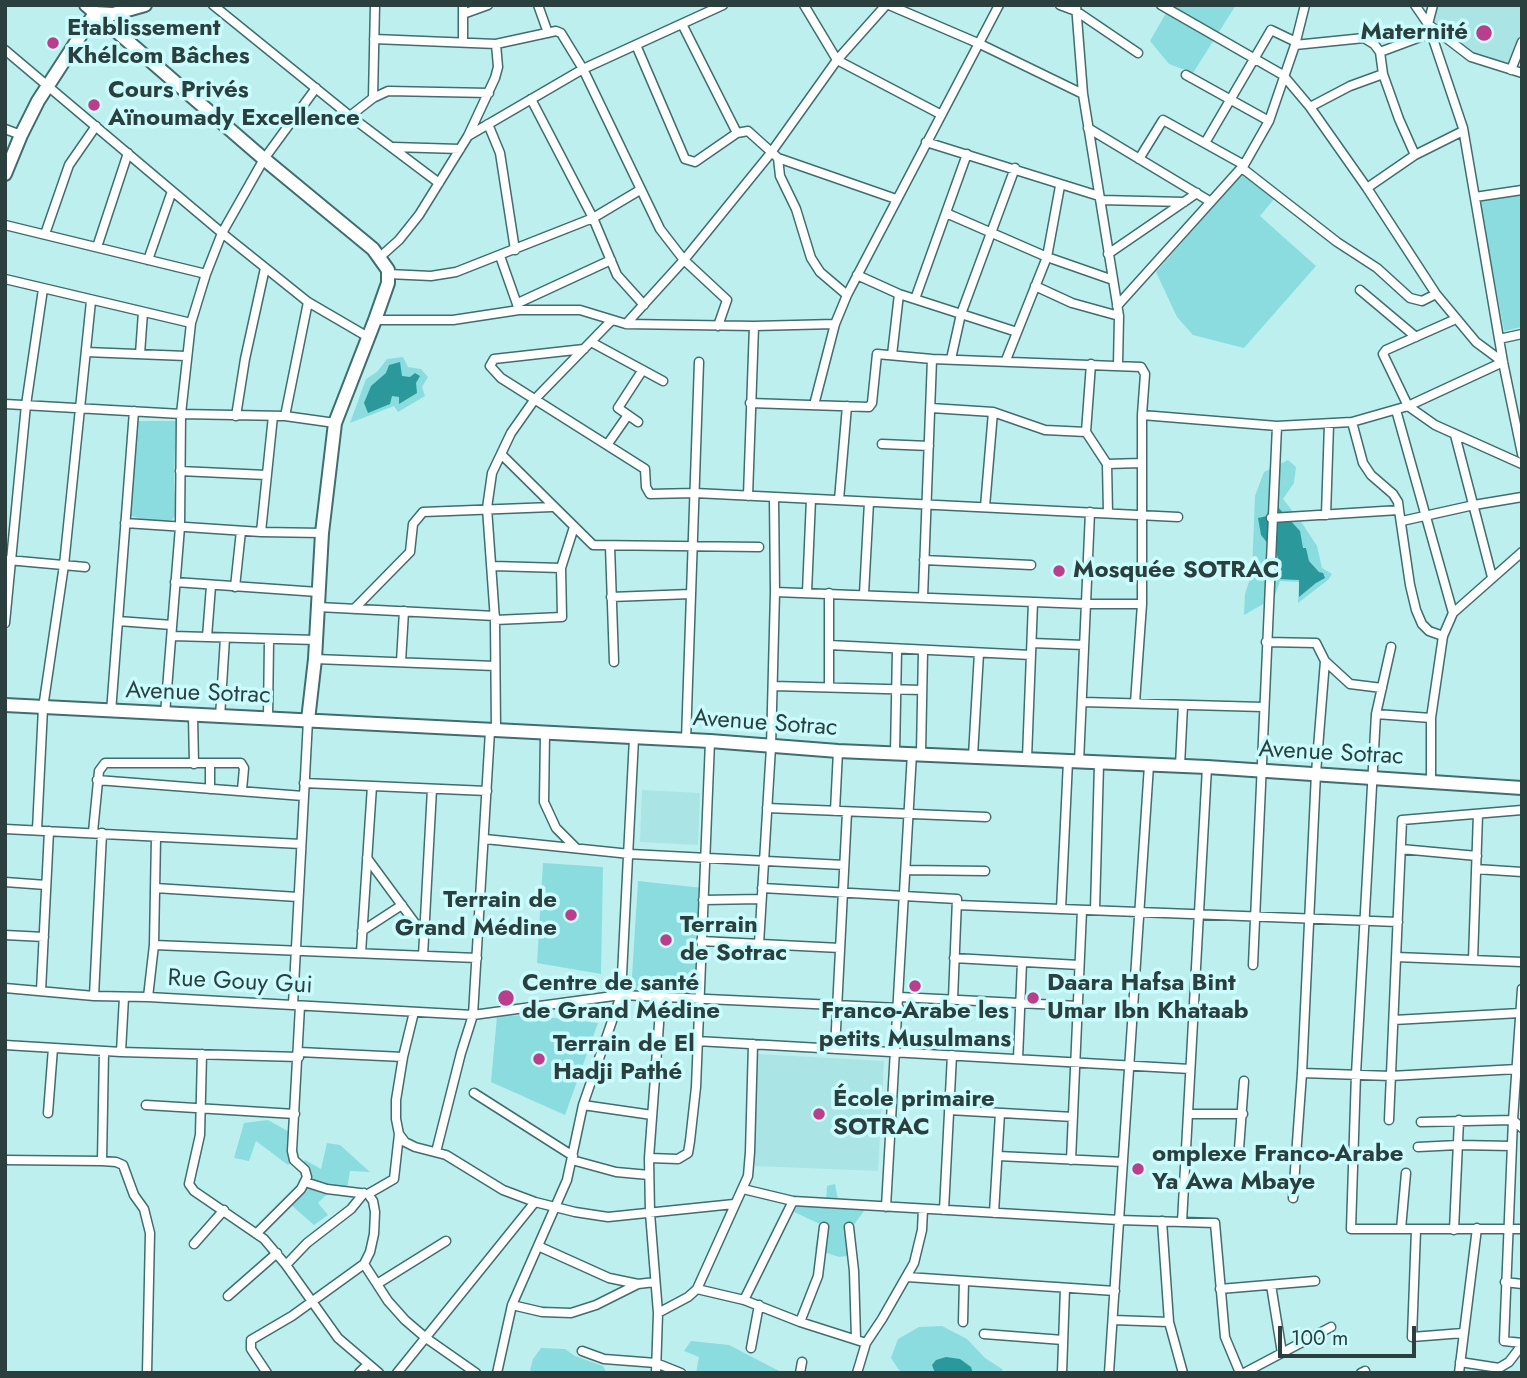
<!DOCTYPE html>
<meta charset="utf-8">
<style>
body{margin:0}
#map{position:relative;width:1527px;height:1378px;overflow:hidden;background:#beefef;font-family:Jost,sans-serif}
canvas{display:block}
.frame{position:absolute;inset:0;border:7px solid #2b3f3f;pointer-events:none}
.scale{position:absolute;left:1278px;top:1326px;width:138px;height:32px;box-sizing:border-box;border:4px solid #2b3f3f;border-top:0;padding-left:9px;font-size:21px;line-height:24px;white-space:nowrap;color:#2b3f3f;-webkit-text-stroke:5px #cbfcfd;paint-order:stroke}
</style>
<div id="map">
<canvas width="1527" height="1378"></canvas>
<div class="frame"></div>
<div class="scale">100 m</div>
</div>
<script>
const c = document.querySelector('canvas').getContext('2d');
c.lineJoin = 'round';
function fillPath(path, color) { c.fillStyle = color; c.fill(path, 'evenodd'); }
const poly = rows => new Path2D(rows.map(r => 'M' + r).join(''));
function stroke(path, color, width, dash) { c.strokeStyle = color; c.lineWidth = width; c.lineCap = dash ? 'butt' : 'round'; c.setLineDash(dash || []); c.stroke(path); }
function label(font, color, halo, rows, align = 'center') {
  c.font = font + ' Jost,sans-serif'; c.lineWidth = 7; c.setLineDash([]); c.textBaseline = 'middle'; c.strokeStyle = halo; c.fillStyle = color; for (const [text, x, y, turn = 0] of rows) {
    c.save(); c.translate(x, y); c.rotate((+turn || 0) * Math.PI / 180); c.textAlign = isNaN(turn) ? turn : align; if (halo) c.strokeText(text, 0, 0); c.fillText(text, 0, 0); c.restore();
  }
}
const built = poly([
 [1440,5,1522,5,1522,45,1512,72,1469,52,1431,21],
 [642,790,700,793,698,845,640,842],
 [757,1054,884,1061,878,1171,755,1166]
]);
const green = poly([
 [1159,5,1236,5,1193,73,1169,64,1150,41,1166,13],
 [1245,171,1275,198,1260,216,1316,266,1244,348,1193,335,1177,317,1156,272],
 [1522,192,1522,327,1504,331,1479,197],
 [403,357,408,367,421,369,428,377,422,387,425,396,398,412,394,406,350,423,366,379,377,372,387,359],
 [136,421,176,421,174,482,176,514,172,520,154,522,131,516],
 [1288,460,1296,467,1294,483,1283,499,1302,523,1317,546,1322,568,1332,574,1328,580,1298,603,1299,582,1280,581,1274,598,1244,615,1245,594,1252,572,1255,496,1264,472],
 [543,863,603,867,601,974,537,963],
 [638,881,703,888,694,995,631,992],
 [528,1015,598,1023,565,1115,491,1082,497,1016],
 [268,1120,295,1135,294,1160,288,1165,256,1141,249,1161,234,1158,244,1123],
 [327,1143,340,1145,370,1172,350,1171,347,1189,327,1194,318,1203,328,1215,314,1225,290,1204,306,1174,301,1165,305,1160,321,1169],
 [835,1184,838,1200,863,1204,864,1211,853,1226,855,1255,839,1257,815,1249,820,1224,794,1212,800,1200,826,1202,827,1186],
 [942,1326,967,1339,985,1358,1002,1369,1003,1373,905,1373,899,1370,891,1358,898,1339,919,1327],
 [691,1341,729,1345,783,1373,696,1373,699,1357,684,1351],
 [541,1348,565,1349,575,1356,603,1366,607,1373,535,1373,530,1370,533,1359]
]);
const water = poly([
 [400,362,402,376,410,377,415,373,420,376,416,383,417,393,399,404,399,397,392,396,390,404,368,413,364,403,371,386,386,373,389,365],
 [1275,504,1300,531,1303,548,1306,548,1309,561,1319,572,1323,573,1325,578,1316,583,1299,597,1299,580,1278,579,1274,571,1279,563,1277,555,1261,535,1258,518,1267,516,1269,506],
 [946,1357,960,1359,971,1367,973,1373,935,1373,932,1365,936,1360]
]);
const street = poly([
 [213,5,350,116,439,183],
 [463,5,463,42],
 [538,5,548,33],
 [804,5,837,60,940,114],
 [889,5,980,44,1083,94],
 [1060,5,1076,11,1138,53],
 [1076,5,1083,94,1119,316,1118,365],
 [1161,5,1283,75,1310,107,1367,188,1436,294,1476,342,1503,362],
 [1415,5,1428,24,1463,128,1503,362,1522,454],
 [463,14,488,5],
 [682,24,737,133],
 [1428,24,1471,57,1522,73],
 [1428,24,1433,5],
 [374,39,496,44,556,31,561,33,583,69,660,229,684,260,727,300,718,326],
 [636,45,685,159,695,162,737,133,748,131,778,158,896,199],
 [1295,45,1364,38,1374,44,1380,52],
 [5,50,222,233,308,302,368,337],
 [1511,70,1522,42],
 [1383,74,1380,52,1431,33],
 [1186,75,1269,121],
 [373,98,375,5],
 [531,99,593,218,617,275,644,305],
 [1310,107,1350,86,1383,74,1399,119,1415,155,1367,188],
 [350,116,373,98,388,91,489,93],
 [488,124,500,153,515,250],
 [1088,128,1211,202],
 [5,129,21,135],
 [468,136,583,69,723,5],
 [926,142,1099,196],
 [1205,143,1271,30,1296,42],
 [393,147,460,149],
 [1415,155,1463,131],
 [778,158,780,176,796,209,811,258,820,272,847,295],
 [1139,159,1163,120,1244,165],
 [1242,168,1337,242,1377,268,1410,298,1422,301,1436,294],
 [1475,197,1522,190],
 [1101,200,1184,202],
 [946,213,1047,257,1113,280],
 [5,225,206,274],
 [45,234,69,165,96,126],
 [97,247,128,153],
 [1108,254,1197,193],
 [500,256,518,307],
 [380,257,399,240,419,215,468,136,495,78,498,67,496,44],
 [148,260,172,191],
 [388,274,431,276,456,272,593,218,640,190],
 [857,275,899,294,1017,332],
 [5,279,191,323],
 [1035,286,1072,303,1119,316],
 [1360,290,1416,337],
 [915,299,967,154],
 [518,303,611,260],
 [1117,306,1244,165,1269,121,1295,45,1305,5],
 [1456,319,1386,350,1383,354,1408,406,1435,425,1522,464],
 [375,320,453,320,519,310,580,310,626,324,754,326,835,324],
 [626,324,684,260,770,154,837,60,886,5],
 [1499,339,1522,334],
 [591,342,663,381],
 [584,349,494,359,490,366,501,378,645,469,646,487,650,494,695,493,1178,517],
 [86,352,186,356],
 [140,354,143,312],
 [892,355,899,294],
 [951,359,961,314,1015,168],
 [1006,360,1047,257,1060,186],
 [1091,364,1086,432,1107,464],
 [750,403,869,407,872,403,877,354,932,359,1141,367,1145,374,1142,415,1142,604,1135,703],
 [5,404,181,414,285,416,335,423],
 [814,405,835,324,847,295,999,5],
 [931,408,993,412,1045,430,1086,432],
 [1396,410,1453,613],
 [1142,415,1277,426,1352,422,1408,406,1503,362],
 [236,416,245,359,265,268],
 [285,416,308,302],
 [638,422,618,408,642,371],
 [1352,422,1363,463,1371,475,1393,494,1398,502,1399,510],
 [1455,435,1492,577],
 [882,444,929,446],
 [607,445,628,415],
 [501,454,593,545,759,547],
 [180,471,266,475],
 [748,496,754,326],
 [839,500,847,406],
 [985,507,993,412],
 [1108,513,1107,464,1141,463],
 [1326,515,1329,424],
 [1271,518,1399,510,1410,585,1416,610,1422,624,1429,631,1443,636],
 [1402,521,1474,505,1522,497],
 [125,523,261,532,322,533],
 [261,532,273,416],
 [610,546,614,662],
 [8,560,85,567],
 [924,560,1031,565],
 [493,566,561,568],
 [175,582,318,592],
 [235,587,241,531],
 [775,592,1086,604,1142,604],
 [807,592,811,499],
 [864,594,869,502],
 [611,597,691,594],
 [923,597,932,359],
 [318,607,495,616],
 [354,609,410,552,413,524,423,512,552,507],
 [495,620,562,617,561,568,574,527],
 [118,621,172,625],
 [5,623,26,405,43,289],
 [172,636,316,640],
 [207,637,211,586],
 [1266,642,1316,643,1325,661,1316,773,1302,1073,1293,1198],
 [1032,643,1084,645],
 [829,645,1031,655],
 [1391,647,1376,714,1356,1074,1351,1229,1522,1229],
 [315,659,495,666],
 [1325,661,1350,684,1382,688],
 [401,662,404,611],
 [773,686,922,690],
 [829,687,829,593],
 [1083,702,1263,707],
 [111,712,134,411],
 [165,714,180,527,181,414,191,323,206,274,222,233,264,159,316,88],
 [1376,714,1431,718],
 [193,716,194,764],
 [220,717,225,638],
 [268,718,269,640],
 [496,731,495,620,487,508,492,473,511,433,535,399,612,320],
 [545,734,544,802,556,828,576,848],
 [686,740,699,362],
 [895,753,897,650],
 [921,753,923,651],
 [973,756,979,653],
 [1027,758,1033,602],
 [1079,762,1090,512],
 [210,764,210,789],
 [1180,766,1183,705],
 [97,780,303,796],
 [1431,781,1431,718,1443,636,1453,613,1522,552],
 [304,783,487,791],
 [767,808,986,817],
 [835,811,838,751],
 [5,829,301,844],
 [37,830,43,708,64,565,91,301],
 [93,832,99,771,105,763,241,763,244,768,242,790],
 [485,839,630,854,844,865],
 [1401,849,1477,856],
 [367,858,423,934],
 [1476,869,1522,872],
 [907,870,985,871],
 [5,882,46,885],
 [155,888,298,897],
 [762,888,957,899,953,999],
 [703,900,761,899],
 [957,905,1398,922],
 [1061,909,1068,761],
 [1095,910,1099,764],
 [362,931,402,905],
 [5,935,44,937],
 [701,941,840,948],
 [759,944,771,747,775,592,774,497],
 [154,945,477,958],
 [361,953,372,786],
 [423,956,432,789],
 [1396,957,1522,962],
 [954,958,1079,965],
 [1473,960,1478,814],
 [1253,965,1277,426],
 [5,988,94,996,148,997,473,1015,621,995,899,1008],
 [1522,989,1513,1120,1504,1341,1522,1343],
 [41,991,49,831],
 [94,996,102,833],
 [148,997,154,945,156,837],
 [899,997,1078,1006],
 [293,1005,308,720],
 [1394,1020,1520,1013],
 [697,1041,1190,1069],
 [5,1045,121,1052,299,1057],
 [835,1049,847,812],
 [121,1052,124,997],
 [299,1052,403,1057],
 [202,1054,200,1135,189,1184,194,1191,264,1239,286,1265,338,1338,379,1373],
 [1018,1059,1022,962],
 [1302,1073,1391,1076,1517,1069],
 [474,1093,573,1156],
 [146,1105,295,1114],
 [583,1105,652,1115],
 [949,1110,1073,1117],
 [48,1113,53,1048],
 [1188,1114,1243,1114],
 [1389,1120,1402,820,1522,810],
 [1421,1122,1513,1120,1522,1128],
 [399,1134,405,1142,415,1147,446,1155,503,1190,535,1202,575,1212,608,1217,734,1204],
 [1418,1147,1458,1145,1512,1146],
 [1239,1149,1244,1081],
 [436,1152,461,1053,473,1015,490,731],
 [998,1156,1123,1162],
 [649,1158,678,1159,688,1153,690,1141,696,1087,710,741],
 [5,1160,102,1161,116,1162,123,1165,134,1195,144,1209,150,1233,147,1373],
 [572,1160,616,1172,649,1175],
 [1071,1160,1082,910],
 [102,1161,104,1051],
 [743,1189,793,1201,1119,1220,1215,1223,1225,1337,1240,1373],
 [368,1194,394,1179,399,1134,396,1119,396,1100,403,1057,414,1012],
 [886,1207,912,753],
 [944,1210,952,1055],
 [994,1213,1000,1113],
 [1162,1221,1169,1322,1183,1373],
 [1182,1222,1207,767],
 [849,1227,854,1271,856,1339],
 [1401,1229,1406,1173],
 [1416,1230,1412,1337,1463,1333],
 [1454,1230,1459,1120],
 [257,1233,301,1189,307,1177,305,1170,294,1160,292,1151,300,1006],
 [194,1244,224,1210],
 [538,1246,609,1278,638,1284,655,1282],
 [364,1264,388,1301,405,1320,426,1338,476,1373],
 [286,1265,307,1243,351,1209,364,1193],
 [907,1277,1115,1291],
 [1505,1282,1522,1284],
 [377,1284,446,1241],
 [1271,1285,1282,1353],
 [697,1289,744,1300,800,1322,866,1343],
 [1220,1289,1315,1281],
 [228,1296,277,1253],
 [744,1300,793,1201],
 [512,1305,542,1312,571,1313,596,1305,638,1284],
 [658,1313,688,1297,697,1289,748,1176,750,1152,753,1044],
 [1113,1320,1169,1322],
 [800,1322,818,1276,824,1227],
 [963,1322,964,1281],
 [984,1334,1063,1340],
 [751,1348,759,1305],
 [582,1351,604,1359,656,1363,681,1373],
 [1460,1362,1499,1368,1509,1362,1522,1345],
 [267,1373,251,1349,251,1340,292,1316,364,1264,370,1252,374,1234,375,1212,373,1201,368,1194,327,1189,305,1182],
 [359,1373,367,1365],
 [397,1373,535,1202],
 [497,1373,512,1305,567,1180,583,1105,621,995,634,738],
 [656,1373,658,1313,650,1213,649,1158,661,997],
 [800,1373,802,1362],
 [857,1373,866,1343,882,1319,914,1263,922,1230,923,1209],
 [1062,1373,1065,1288],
 [1109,1373,1149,765],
 [1244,1373,1331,1327],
 [1361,1373,1365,1371],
 [1459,1373,1477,1228]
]);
const secondary = poly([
 [86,5,264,159,373,249,388,270,388,283,375,320,335,423,322,533,315,659,308,720],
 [95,13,113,14,145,5],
 [5,174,21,135,38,101,95,13],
 [5,705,710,741,838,751,1207,767,1522,788]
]);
const markers = [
 [1484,33,9,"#bb3e8d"],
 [53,43,7,"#bb3e8d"],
 [94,105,7,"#bb3e8d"],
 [1059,571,7,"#bb3e8d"],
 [571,915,7,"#bb3e8d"],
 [666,940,7,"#bb3e8d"],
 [915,986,7,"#bb3e8d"],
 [506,998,9,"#bb3e8d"],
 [1033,998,7,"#bb3e8d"],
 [539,1059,7,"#bb3e8d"],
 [819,1114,7,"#bb3e8d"],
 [1138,1169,7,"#bb3e8d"]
];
const poiNames = [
 ["Etablissement",67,29],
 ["Khélcom Bâches",67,57],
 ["Maternité",1468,33,"right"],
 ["Cours Privés",108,91],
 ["Aïnoumady Excellence",108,119],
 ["Mosquée SOTRAC",1073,571],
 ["Terrain de",557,901,"right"],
 ["Grand Médine",557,929,"right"],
 ["Terrain",680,926],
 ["de Sotrac",680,954],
 ["Centre de santé",522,984],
 ["de Grand Médine",522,1012],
 ["Daara Hafsa Bint",1047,984],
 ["Umar Ibn Khataab",1047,1012],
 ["Franco-Arabe les",915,1012,"center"],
 ["petits Musulmans",915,1040,"center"],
 ["Terrain de El",553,1045],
 ["Hadji Pathé",553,1073],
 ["École primaire",833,1100],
 ["SOTRAC",833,1128],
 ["omplexe Franco-Arabe",1152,1155],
 ["Ya Awa Mbaye",1152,1183]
];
const streetNames = [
 ["Avenue Sotrac",198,694,2],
 ["Avenue Sotrac",765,724,4],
 ["Avenue Sotrac",1331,754,3],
 ["Rue Gouy Gui",240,983,3]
];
fillPath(built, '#aae4e5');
fillPath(green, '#8bdcde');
fillPath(water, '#2b999b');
stroke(street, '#406d6e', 11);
stroke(secondary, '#406d6e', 16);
stroke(street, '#fff', 8);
stroke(secondary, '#fff', 12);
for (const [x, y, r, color] of markers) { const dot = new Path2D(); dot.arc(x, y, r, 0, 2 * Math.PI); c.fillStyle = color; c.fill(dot); stroke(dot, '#cbfcfd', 2.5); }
label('bold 24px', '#2b3f3f', '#cbfcfd', poiNames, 'left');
label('24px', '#2b3f3f', '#cbfcfd', streetNames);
</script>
